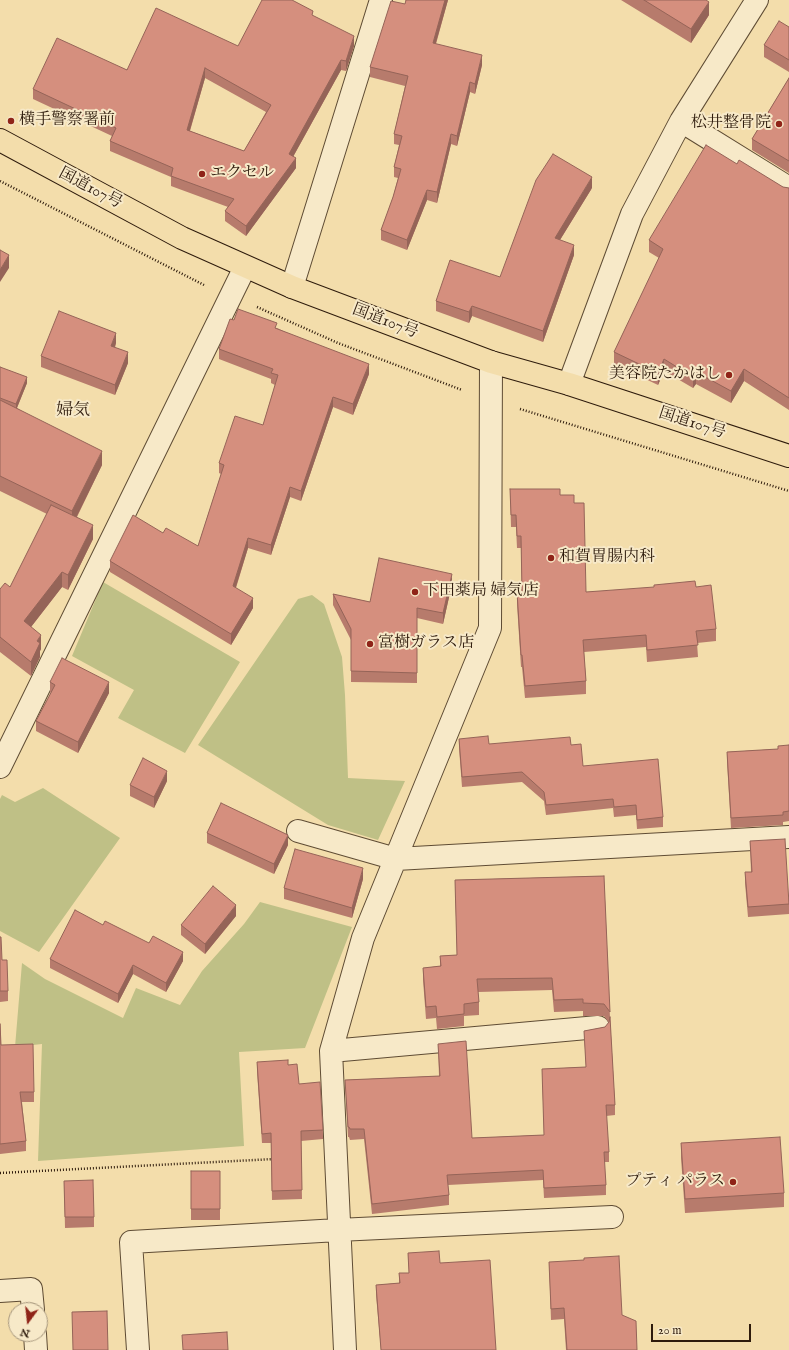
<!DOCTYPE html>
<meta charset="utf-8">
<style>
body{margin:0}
#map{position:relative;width:789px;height:1350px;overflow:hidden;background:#f3ddab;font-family:"IM FELL English",serif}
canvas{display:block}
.north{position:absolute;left:8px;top:1302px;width:40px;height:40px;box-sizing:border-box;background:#f7e9c8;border:1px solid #a7977d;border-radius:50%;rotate:195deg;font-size:11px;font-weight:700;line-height:16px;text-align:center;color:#2e1b0c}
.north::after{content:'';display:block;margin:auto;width:14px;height:18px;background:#8f2418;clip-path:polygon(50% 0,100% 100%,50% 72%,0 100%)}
.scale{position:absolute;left:651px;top:1324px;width:100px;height:18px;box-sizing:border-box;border:2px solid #2e1b0c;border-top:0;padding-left:5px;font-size:12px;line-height:14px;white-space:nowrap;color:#2e1b0c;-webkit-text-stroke:3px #f7e9c8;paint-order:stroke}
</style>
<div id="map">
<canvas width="789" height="1350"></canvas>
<div class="north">N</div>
<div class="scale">20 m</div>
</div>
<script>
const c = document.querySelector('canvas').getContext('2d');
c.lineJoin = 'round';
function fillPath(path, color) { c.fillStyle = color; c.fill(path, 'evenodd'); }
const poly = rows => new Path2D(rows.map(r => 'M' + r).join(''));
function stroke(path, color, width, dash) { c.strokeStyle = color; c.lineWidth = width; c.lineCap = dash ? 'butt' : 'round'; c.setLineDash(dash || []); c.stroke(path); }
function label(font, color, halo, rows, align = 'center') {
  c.font = font + ' "IM FELL English","Noto Serif JP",serif'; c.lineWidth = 4; c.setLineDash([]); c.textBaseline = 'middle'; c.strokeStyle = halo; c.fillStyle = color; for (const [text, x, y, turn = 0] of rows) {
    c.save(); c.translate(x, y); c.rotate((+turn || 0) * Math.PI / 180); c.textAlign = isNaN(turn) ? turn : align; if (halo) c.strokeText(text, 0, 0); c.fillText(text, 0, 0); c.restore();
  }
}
const green = poly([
 [103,582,240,662,185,753,118,718,134,690,72,656],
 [312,595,324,604,342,657,345,695,348,778,405,781,378,840,328,825,198,745,298,599],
 [43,788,120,838,39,952,0,931,0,799,2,795,15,802],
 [260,902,352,927,305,1048,239,1052,244,1146,38,1161,42,1044,15,1047,22,963,45,979,123,1018,136,988,180,1005,202,971,244,924]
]);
const path = poly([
 [0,181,204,285],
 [257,307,338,343,462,390],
 [520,409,789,491],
 [0,1173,274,1159]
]);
const minor = poly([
 [681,121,789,188],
 [292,287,381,0],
 [569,384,632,214,681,121,757,0],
 [0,767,245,267],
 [298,831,396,859,789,837],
 [331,1051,598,1027],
 [0,1291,31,1289,33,1310],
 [35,1334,36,1350],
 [138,1350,131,1242,338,1230,612,1217],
 [345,1350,331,1051,363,938,490,628,491,362]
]);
const trunk = poly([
 [0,140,182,238,292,287,491,362,569,384,789,456]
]);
const wall = poly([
 [448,0,436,44,482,65,475,94,470,92,457,146,451,144,437,203,427,200,407,250,381,240,381,230,393,197,398,178,394,177,394,167,399,145,394,144,394,134,405,86,370,77,370,67,405,4],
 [621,0,706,0,709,15,691,43],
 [313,16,354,46,346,71,341,70,293,157,296,168,246,236,225,221,225,211,228,207,171,186,171,177,110,151,110,141,112,136,33,99,33,89,238,46],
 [205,78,266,112,244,151,190,131],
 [789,27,789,72,764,57,764,45],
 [789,78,789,173,752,150,752,139],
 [737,164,783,187,789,188,789,410,744,381,731,403,696,384,693,388,664,371,658,385,614,364,614,352,659,258,649,252,649,240],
 [592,188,560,240,574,255,543,342,472,316,469,323,436,311,436,301,500,277],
 [234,320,277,328,369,374,353,415,333,407,301,501,290,497,271,555,248,548,236,588,253,608,231,645,110,572,110,561,163,533,198,546,221,474,219,473,219,463,263,425,275,385,271,383,271,379,219,359,219,349],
 [116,343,115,348,128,363,115,395,41,367,41,356],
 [0,367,27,383,17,408,102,465,77,517,93,539,68,590,62,587,31,627,41,649,40,651,40,657,31,676,0,652,0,589,10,587,47,514,0,491],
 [510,489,560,495,574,503,586,592,696,587,716,629,716,641,697,643,698,657,647,662,646,647,584,652,586,681,586,694,525,698,522,667,521,667,517,604,517,592,522,592,521,548,517,548,516,527,511,527],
 [452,584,443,624,417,618,417,683,351,682,351,640,333,605,333,594,370,602],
 [50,682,109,693,78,753,36,731,36,721,51,693,50,692],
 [459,739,489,744,571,745,583,766,663,817,663,827,637,829,636,815,614,817,613,808,546,815,544,801,522,782,462,787,459,748],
 [789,745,789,821,783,822,783,825,731,828,727,762,727,752,778,749],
 [167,781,154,808,130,796,130,785],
 [207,833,288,845,274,874,207,843],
 [750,841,789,899,789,914,748,917,745,883,745,872,751,872],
 [604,876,610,1018,615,1105,615,1115,606,1116,609,1152,609,1162,604,1162,606,1185,606,1195,544,1198,543,1180,448,1185,449,1195,449,1205,372,1214,364,1139,350,1140,349,1137,348,1137,345,1080,439,1076,438,1044,472,1138,544,1135,542,1069,586,1067,584,1031,605,1027,609,1023,604,1016,583,1016,583,1011,554,1012,552,990,478,992,479,1002,479,1015,464,1016,464,1026,437,1029,436,1018,426,1019,423,980,423,968,440,966,440,956,457,955,455,880],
 [363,879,352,918,284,899,284,888],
 [236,916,205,954,181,935,181,925],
 [103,925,183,961,166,992,133,974,118,1003,50,968,50,959],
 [0,937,2,960,8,991,8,1001,0,1002],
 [0,1024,1,1045,34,1092,34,1102,22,1102,26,1141,26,1151,0,1154],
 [257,1062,288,1065,323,1130,323,1139,301,1141,302,1199,272,1200,271,1143,262,1143,257,1072],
 [681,1143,784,1193,784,1207,685,1213,681,1158],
 [191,1171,220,1171,220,1220,191,1220],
 [64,1181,94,1217,94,1227,65,1228],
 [408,1253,440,1263,496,1350,381,1350,376,1295,376,1285,399,1283,399,1273,409,1273],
 [549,1262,622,1315,637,1350,566,1350,564,1319,551,1320]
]);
const shadedWall = poly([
 [445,0,448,0,433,53,433,43],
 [709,2,709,15,691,43,691,29],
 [354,36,354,46,346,71,346,61],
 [482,55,482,65,475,94,475,84],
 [341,60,341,70,289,164,289,154],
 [205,68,205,78,187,140,187,130],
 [470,82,470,92,457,146,457,136],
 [451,134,451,144,437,203,437,192],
 [296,158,296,168,246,236,246,226],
 [592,177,592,188,555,248,555,238],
 [427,190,427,200,407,250,407,240],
 [574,245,574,255,543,342,543,331],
 [9,255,9,268,0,282,0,270],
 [472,306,472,316,469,323,469,312],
 [116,333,116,343,111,357,111,346],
 [128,352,128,363,115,395,115,385],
 [664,359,664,371,658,385,658,373],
 [369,364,369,374,353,415,353,404],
 [744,369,744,381,731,403,731,391],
 [696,372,696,384,693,388,693,377],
 [27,377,27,383,16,410,16,404],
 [333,397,333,407,301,501,301,491],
 [102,451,102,465,72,526,72,511],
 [290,487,290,497,271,555,271,545],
 [93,525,93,539,68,590,68,575],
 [248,538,248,548,233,596,233,586],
 [62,572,62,587,24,636,24,621],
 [452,574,452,584,443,624,443,613],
 [253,598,253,608,231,645,231,634],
 [41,635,41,649,40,651,40,657,31,676,31,662,37,641],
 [109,682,109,693,78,753,78,742],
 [167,771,167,781,154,808,154,797],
 [288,835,288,845,274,874,274,864],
 [363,868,363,879,352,918,352,908],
 [236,905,236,916,205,954,205,944],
 [183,952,183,961,166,992,166,983],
 [133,965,133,974,118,1003,118,994]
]);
const building = poly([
 [262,0,292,0,313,11,312,15,354,36,346,61,341,60,289,154,296,158,246,226,225,211,234,199,171,176,173,168,110,141,116,128,33,89,57,38,127,70,156,8,238,46,262,0],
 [205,68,271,105,244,151,187,130,205,68],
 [406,0,445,0,433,43,482,55,475,84,470,82,457,136,451,134,437,192,427,190,407,240,381,230,393,197,401,169,394,167,402,136,394,134,408,76,370,67,391,1,405,4,406,0],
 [644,0,706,0,709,2,691,29,644,0],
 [779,21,789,27,789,60,764,45,779,21],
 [789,78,789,161,752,139,789,78],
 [706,145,737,164,739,160,783,187,789,188,789,398,744,369,731,391,696,372,693,377,664,359,658,373,614,352,663,249,649,240,706,145],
 [553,154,592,177,555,238,574,245,543,331,472,306,469,312,436,301,450,260,500,277,536,180,553,154],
 [0,250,9,255,0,270,0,250],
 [238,309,277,323,275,328,369,364,353,404,333,397,301,491,290,487,271,545,248,538,233,586,253,598,231,634,110,561,133,515,163,533,166,528,198,546,224,465,219,463,235,416,263,425,278,375,271,373,273,369,219,349,230,319,234,320,238,309],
 [59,311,116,333,111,346,128,352,115,385,41,356,59,311],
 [0,367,27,377,16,404,0,398,0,367],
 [0,400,102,451,72,511,0,476,0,400],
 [510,489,560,489,560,495,574,495,574,503,584,503,586,592,654,587,654,585,695,581,696,587,711,585,716,629,696,631,698,645,647,650,646,635,583,640,586,681,525,686,522,655,521,655,517,592,522,592,521,536,517,536,516,515,511,515,510,489],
 [51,505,93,525,68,575,62,572,24,621,41,635,37,641,40,643,31,662,0,637,0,589,5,583,10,587,51,505],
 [379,558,452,574,443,613,417,608,417,673,351,671,351,629,333,594,370,602,379,558],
 [62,658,109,682,78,742,36,721,55,685,50,682,62,658],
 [488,736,489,744,570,737,571,745,581,744,583,766,658,759,663,817,637,820,636,805,614,807,613,799,546,805,544,792,522,772,462,777,459,739,488,736],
 [789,745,789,811,783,812,783,815,731,818,727,752,778,749,778,746,789,745],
 [143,758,167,771,154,797,130,785,143,758],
 [221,803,288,835,274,864,207,833,221,803],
 [785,839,789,904,748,907,745,872,752,872,750,841,785,839],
 [295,849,363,868,352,908,284,888,295,849],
 [604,876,610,1012,604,1004,583,1003,583,999,554,1000,552,978,477,979,479,1002,464,1004,464,1014,437,1017,436,1006,426,1007,423,968,441,966,440,956,457,955,455,880,604,876],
 [213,886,236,905,205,944,181,925,213,886],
 [75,910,103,925,105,921,149,943,153,936,183,952,166,983,133,965,118,994,50,959,75,910],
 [0,937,1,937,2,960,7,960,8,991,0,991,0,937],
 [610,1017,615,1105,606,1105,609,1152,604,1152,606,1185,544,1188,543,1170,447,1175,449,1195,372,1204,364,1129,350,1129,349,1127,348,1127,345,1080,440,1076,438,1044,466,1041,472,1138,544,1135,542,1069,586,1067,584,1031,605,1027,609,1022,610,1017],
 [0,1024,1,1045,33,1044,34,1092,20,1092,26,1141,0,1144,0,1024],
 [288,1060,288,1065,297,1064,299,1084,320,1082,323,1130,301,1131,302,1190,272,1191,271,1133,262,1134,257,1062,288,1060],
 [780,1137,784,1193,685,1199,681,1143,780,1137],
 [191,1171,220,1171,220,1209,191,1209,191,1171],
 [93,1180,94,1217,65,1217,64,1181,93,1180],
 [439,1251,440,1263,490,1260,496,1350,381,1350,376,1285,400,1283,399,1273,409,1273,408,1253,439,1251],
 [619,1256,622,1315,636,1321,637,1350,567,1350,564,1308,551,1309,549,1262,584,1260,584,1258,619,1256],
 [107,1311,108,1350,73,1350,72,1312,107,1311],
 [227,1332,228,1350,183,1350,182,1335,227,1332]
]);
const markers = [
 [11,121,4,"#8f2418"],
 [779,124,4,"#8f2418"],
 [202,174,4,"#8f2418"],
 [729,375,4,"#8f2418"],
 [551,558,4,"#8f2418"],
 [415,592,4,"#8f2418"],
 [370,644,4,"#8f2418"],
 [733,1182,4,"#8f2418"]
];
const poiNames = [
 ["横手警察署前",19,121],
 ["松井整骨院",771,124,"right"],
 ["エクセル",210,174],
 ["美容院たかはし",721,375,"right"],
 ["和賀胃腸内科",559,558],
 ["下田薬局 婦気店",423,592],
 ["富樹ガラス店",378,644],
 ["プティ パラス",725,1182,"right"]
];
const streetNames = [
 ["国道107号",90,189,28],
 ["国道107号",385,322,21],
 ["国道107号",692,424,18]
];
const neighbourhoodNames = [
 ["婦気",73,412]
];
fillPath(green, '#bfc086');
stroke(minor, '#5f4c34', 24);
stroke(trunk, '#2e1b0c', 24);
stroke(path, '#2e1b0c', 2.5, [1, 2]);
stroke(minor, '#f7e9c8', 22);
stroke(trunk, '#f3ddab', 22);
fillPath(wall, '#b77b6c');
fillPath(shadedWall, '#956458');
fillPath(building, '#d58f7e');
stroke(building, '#956458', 1);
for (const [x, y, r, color] of markers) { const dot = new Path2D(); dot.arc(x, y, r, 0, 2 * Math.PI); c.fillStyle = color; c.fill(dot); stroke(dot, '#f7e9c8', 1.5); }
label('16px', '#2e1b0c', '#f7e9c8', poiNames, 'left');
label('16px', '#2e1b0c', '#f7e9c8', streetNames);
label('17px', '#2e1b0c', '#f7e9c8', neighbourhoodNames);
</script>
